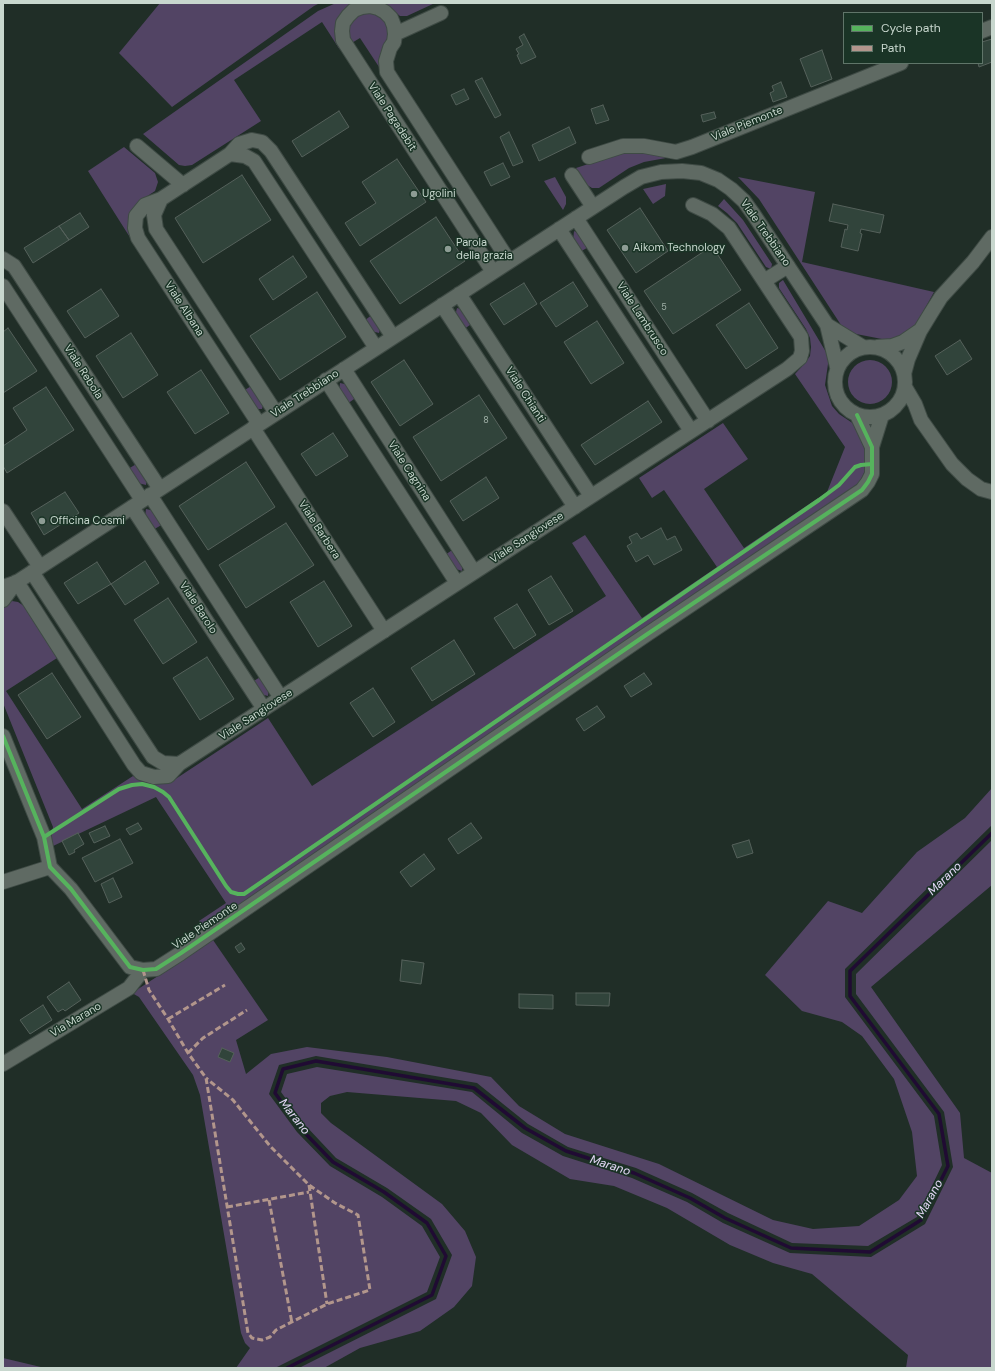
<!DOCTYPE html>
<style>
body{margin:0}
#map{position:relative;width:995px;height:1371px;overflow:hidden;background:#202e27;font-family:"DM Sans",sans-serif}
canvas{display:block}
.frame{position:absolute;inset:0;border:4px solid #c8d7ce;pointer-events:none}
.legend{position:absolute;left:843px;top:12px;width:140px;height:52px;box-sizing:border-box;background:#1a3426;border:1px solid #607569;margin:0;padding:5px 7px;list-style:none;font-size:12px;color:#c8d7ce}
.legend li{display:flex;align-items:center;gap:8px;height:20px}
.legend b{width:20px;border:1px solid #607569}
</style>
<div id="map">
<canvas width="995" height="1371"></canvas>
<div class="frame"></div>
<ul class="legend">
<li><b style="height:5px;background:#56b35d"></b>Cycle path</li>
<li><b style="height:5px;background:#b2968c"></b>Path</li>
</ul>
</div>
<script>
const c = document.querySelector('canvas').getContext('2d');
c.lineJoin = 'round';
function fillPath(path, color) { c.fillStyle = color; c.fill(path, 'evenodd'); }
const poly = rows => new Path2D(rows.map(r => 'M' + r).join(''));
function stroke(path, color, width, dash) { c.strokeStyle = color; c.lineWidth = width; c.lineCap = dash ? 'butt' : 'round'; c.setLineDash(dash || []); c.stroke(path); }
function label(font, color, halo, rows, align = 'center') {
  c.font = font + ' "DM Sans",sans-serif'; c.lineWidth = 3; c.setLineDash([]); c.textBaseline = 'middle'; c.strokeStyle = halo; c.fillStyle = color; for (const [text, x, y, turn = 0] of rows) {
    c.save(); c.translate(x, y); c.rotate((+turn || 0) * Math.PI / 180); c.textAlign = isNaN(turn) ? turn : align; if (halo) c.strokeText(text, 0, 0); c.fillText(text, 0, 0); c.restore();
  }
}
const green = poly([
 [160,3,320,3,314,6,172,107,119,53],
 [336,3,355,3,336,40,340,50,322,22,234,80,261,121,192,165,185,166,179,165,143,134,318,11],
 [384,3,435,3,407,16,400,16],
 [363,12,376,13,386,21,390,34,381,70,360,38,350,44,348,38,348,25,352,19],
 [124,147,155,173,158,182,155,191,140,201,131,239,88,171],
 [641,149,677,156,644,162,629,168,599,188,592,188,587,185,576,168,625,152],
 [555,177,566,197,566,204,563,210,544,181],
 [738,177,815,192,802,262,934,292,913,330,906,336,887,340,851,333,841,325,759,199],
 [666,184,665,196,653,204,643,189],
 [724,199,743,220,772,264,771,269,766,267,737,223,727,213,718,206],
 [574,231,582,235,590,246,580,252,573,241],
 [783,280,829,357,825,385,832,406,839,414,857,426,865,445,866,461,864,473,859,483,205,929,199,921,226,903,156,797,51,847,50,844,53,827,3,703,3,609,6,605,12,601,18,602,24,606,57,658,6,691,82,809,133,776,141,780,153,784,168,783,177,778,268,718,312,786,606,596,572,543,585,535,642,618,717,567,664,490,652,498,639,478,723,423,748,459,704,489,744,548,827,492,845,447,795,374,805,363,810,356,811,347,810,338,806,329,779,288,779,283],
 [457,308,465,310,473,323,464,329,455,316],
 [373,314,381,325,379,333,371,331,364,321],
 '848 382a22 22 0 1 1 44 0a22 22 0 1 1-44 0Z',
 [340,383,349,385,357,397,347,404,339,392],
 [253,385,264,402,262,409,254,409,243,391],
 [138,463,147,477,146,485,138,483,128,469],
 [146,509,155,511,163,524,153,530,145,517],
 [455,548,463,562,462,571,453,568,445,555],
 [262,676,269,688,268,696,260,694,252,682],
 [992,788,992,825,845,969,845,997,934,1116,942,1165,917,1217,868,1246,792,1243,728,1213,692,1193,636,1168,568,1147,528,1124,477,1083,316,1056,279,1065,269,1094,297,1132,330,1166,382,1197,422,1226,440,1257,427,1292,275,1368,236,1368,250,1348,245,1343,241,1333,200,1095,193,1075,139,997,132,993,213,940,268,1020,236,1040,246,1074,271,1054,307,1047,387,1057,491,1077,519,1106,565,1134,659,1164,773,1220,813,1229,859,1226,899,1200,917,1176,912,1132,894,1079,862,1036,842,1022,802,1011,765,975,828,901,862,913,917,852,965,818],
 [992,840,992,885,871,987,960,1113,964,1158,992,1173,992,1368,906,1368,908,1355,812,1274,773,1263,730,1245,667,1208,614,1186,570,1179,512,1145,481,1113,456,1101,347,1092,330,1096,321,1103,321,1113,331,1123,442,1204,465,1231,476,1257,472,1286,454,1307,420,1331,360,1348,324,1368,299,1368,436,1299,452,1255,431,1219,387,1188,336,1158,305,1125,281,1092,287,1074,317,1067,472,1092,522,1133,563,1156,632,1178,687,1202,723,1223,790,1253,871,1257,925,1224,953,1167,944,1112,856,994,856,974],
 [3,1358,45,1368,3,1368]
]);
const stream = poly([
 [287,1368,432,1295,446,1256,427,1223,384,1192,333,1162,301,1129,275,1093,283,1069,316,1061,474,1088,525,1128,566,1151,634,1173,690,1198,725,1218,791,1248,870,1252,921,1220,948,1166,939,1114,850,996,850,971,992,833]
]);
const building = poly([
 [524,34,536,57,521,64,517,55,519,54,516,49,523,45,519,37,524,34],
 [992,39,992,62,979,67,978,63,982,63,982,42,992,39],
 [822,50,832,79,811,87,800,59,822,50],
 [482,78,501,115,495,118,475,81,482,78],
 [781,82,787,97,773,102,770,93,774,91,772,86,781,82],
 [464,89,469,99,456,105,451,95,464,89],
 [603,105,609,120,596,124,591,109,603,105],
 [339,111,349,127,302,157,292,141,339,111],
 [714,112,716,118,703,122,701,115,714,112],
 [569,127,576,143,539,161,532,145,569,127],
 [509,132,523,162,513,166,500,137,509,132],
 [397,159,426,202,360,246,345,223,376,203,362,182,397,159],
 [503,163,510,177,491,186,484,172,503,163],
 [242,175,271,220,203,263,175,218,242,175],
 [833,204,884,215,880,233,861,229,860,233,862,234,858,251,841,247,845,229,847,230,848,225,829,221,833,204],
 [640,208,668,251,636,273,607,230,640,208],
 [80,213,89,227,69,240,59,226,80,213],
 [436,217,465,261,400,304,370,261,436,217],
 [59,226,69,240,33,263,24,248,59,226],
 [712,246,741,290,673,334,644,291,712,246],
 [293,256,307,277,273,300,259,279,293,256],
 [573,282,588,306,556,327,540,303,573,282],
 [524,283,537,304,504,325,490,304,524,283],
 [101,289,119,316,85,338,67,311,101,289],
 [317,292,346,337,280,380,250,336,317,292],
 [749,303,778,348,746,369,716,325,749,303],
 [597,321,624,363,591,384,564,342,597,321],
 [8,328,37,371,3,393,3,332,8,328],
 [131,333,158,375,123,398,96,356,131,333],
 [960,340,972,359,947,375,935,356,960,340],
 [404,360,433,404,400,426,371,382,404,360],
 [201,370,229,413,195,434,167,392,201,370],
 [46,387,74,430,7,473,3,466,3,446,27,430,13,408,46,387],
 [479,395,507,438,441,481,413,437,479,395],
 [648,401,662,422,595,465,581,445,648,401],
 [333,433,348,456,316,476,301,454,333,433],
 [246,462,275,507,208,550,179,506,246,462],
 [486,477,499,498,463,521,450,501,486,477],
 [65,492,79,513,44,535,31,513,65,492],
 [286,523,314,565,246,608,219,565,286,523],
 [661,528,667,540,675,536,682,550,654,565,648,555,636,562,627,546,632,543,629,537,637,533,641,539,661,528],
 [145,561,159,583,125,605,111,584,145,561],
 [97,562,111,584,78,604,64,583,97,562],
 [551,576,573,611,549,625,528,590,551,576],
 [324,581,352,626,318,647,290,602,324,581],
 [168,598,197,642,163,664,134,620,168,598],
 [517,604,536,635,514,649,494,618,517,604],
 [454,640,475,674,432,701,411,668,454,640],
 [207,657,234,699,200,720,173,678,207,657],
 [52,673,81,717,47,739,18,695,52,673],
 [644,673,652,684,631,697,624,686,644,673],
 [373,688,395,722,373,737,350,703,373,688],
 [597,706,605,717,584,731,576,719,597,706],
 [138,823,142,829,130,835,126,829,138,823],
 [471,823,482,838,458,854,448,839,471,823],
 [105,826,110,836,94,843,89,833,105,826],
 [78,833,84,844,74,850,75,852,69,855,62,841,78,833],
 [120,839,133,863,95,882,82,858,120,839],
 [749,840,753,853,737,858,732,845,749,840],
 [424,854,435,869,411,887,400,872,424,854],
 [113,878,122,897,109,903,101,884,113,878],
 [241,943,245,949,239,953,235,947,241,943],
 [402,960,424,963,421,984,400,981,402,960],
 [69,982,81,1000,65,1011,63,1009,58,1012,47,997,69,982],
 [576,993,610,993,609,1006,576,1005,576,993],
 [519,994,553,995,553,1009,519,1008,519,994],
 [43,1005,52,1020,30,1034,20,1020,43,1005],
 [222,1048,234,1053,230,1062,218,1057,222,1048]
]);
const minor = poly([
 [982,31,992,27],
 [395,34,441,13],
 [137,146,183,185],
 [230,154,245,156,254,161,376,348],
 [589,157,623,146,644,146,676,152,692,147,901,63],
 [572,175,593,207],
 [161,199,154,215,156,229,276,413],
 [576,218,708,421],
 [559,229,691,431],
 [3,259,14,266,160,489],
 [493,272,343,40,342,31,343,23,348,16,354,10,362,7,370,6,378,8,385,12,391,18,394,26,395,34,394,42,390,48,386,61,387,72,509,261],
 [764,281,788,266],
 [3,286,142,500],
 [459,294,591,496],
 [442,305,575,507],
 [827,325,863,347],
 '835 382a35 35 0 1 1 70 0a35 35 0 1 1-70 0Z',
 [877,347,892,346,903,342,919,331],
 [344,369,474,572],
 [904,374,908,359,920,331,931,313,941,297,973,262,992,237],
 [326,380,457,583],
 [905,387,915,404,921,420,952,464,967,479,981,489,992,492],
 [259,424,138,238,135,228,136,216,145,205,161,199,230,154,239,144,252,140,262,142,271,151,393,337],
 [253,428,384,631],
 [872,447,882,415],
 [150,495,281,698],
 [132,507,264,709],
 [3,511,40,567],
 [32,572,153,757,163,763,179,764],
 [17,582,134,765,141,773,154,777,168,776,179,764,787,369,800,358,802,351,801,337,729,228,712,214,693,205],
 [3,587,17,582,624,187,641,177,661,172,682,171,701,173,718,180,731,189,744,201,754,215,827,325,837,367],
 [3,600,16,582],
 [3,736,44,837,50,867,71,889,130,967,143,970,156,969,181,953,646,635,862,490,868,482,872,474,872,447,857,415],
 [3,882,50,867],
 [3,1064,129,988,143,970]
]);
const quiet = poly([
 [143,970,149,990,168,1019,188,1053,206,1078,248,1333,252,1338,262,1340,270,1337,276,1330,327,1304,370,1290,358,1215,335,1203,309,1185,270,1146,233,1100,206,1078],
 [168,1019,225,985],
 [188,1053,203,1038,247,1010],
 [309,1185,327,1304],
 [269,1200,292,1323],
 [227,1207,309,1192]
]);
const cycleway = poly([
 [3,736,44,837,50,867,71,889,130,967,143,970,156,969,181,953,646,635,862,490,868,482,872,474,872,447,857,415],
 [44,837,119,789,132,785,142,784,154,787,163,792,169,797,226,886,231,892,238,894,244,894,819,500,839,485,855,467,861,465,872,464]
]);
const markers = [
 [414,194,4,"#8d9c94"],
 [625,248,4,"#8d9c94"],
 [448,249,4,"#8d9c94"],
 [42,521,4,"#8d9c94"]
];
const numberNames = [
 ["5",664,308],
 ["8",486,421]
];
const streetNames = [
 ["Viale Pagadebit",392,117,57],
 ["Viale Piemonte",747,124,-22],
 ["Viale Trebbiano",765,233,55],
 ["Viale Albana",184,309,57],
 ["Viale Lambrusco",642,319,57],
 ["Viale Rebola",83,372,57],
 ["Viale Trebbiano",305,394,-33],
 ["Viale Chianti",525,395,57],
 ["Viale Cagnina",409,471,57],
 ["Viale Barbera",319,530,57],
 ["Viale Sangiovese",527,538,-33],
 ["Viale Barolo",198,608,57],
 ["Viale Sangiovese",256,715,-33],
 ["Viale Piemonte",205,926,-34],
 ["Via Marano",76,1020,-31]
];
const poiNames = [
 ["Ugolini",422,194],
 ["Parola",456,243],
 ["della grazia",456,256],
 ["Aikom Technology",633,248],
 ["Officina Cosmi",50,521]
];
const waterNames = [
 ["Marano",945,879,-44],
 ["Marano",294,1117,52],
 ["Marano",610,1166,18],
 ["Marano",930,1199,-61]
];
fillPath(green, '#524464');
stroke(stream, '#200b33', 3.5);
fillPath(building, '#31443b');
stroke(building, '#55615b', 1);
stroke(minor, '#3f4b45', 16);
stroke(minor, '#5f6a63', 14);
stroke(quiet, '#b2968c', 3, [6, 3]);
stroke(cycleway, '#56b35d', 4);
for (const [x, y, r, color] of markers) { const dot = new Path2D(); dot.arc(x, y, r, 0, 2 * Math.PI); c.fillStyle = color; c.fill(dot); stroke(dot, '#1a3426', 1.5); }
label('9px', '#a2b2a9', null, numberNames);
label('11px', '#c8d7ce', '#1a3426', streetNames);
label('11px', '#c8d7ce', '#1a3426', poiNames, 'left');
label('italic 12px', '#e5d7f7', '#1a3426', waterNames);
</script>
